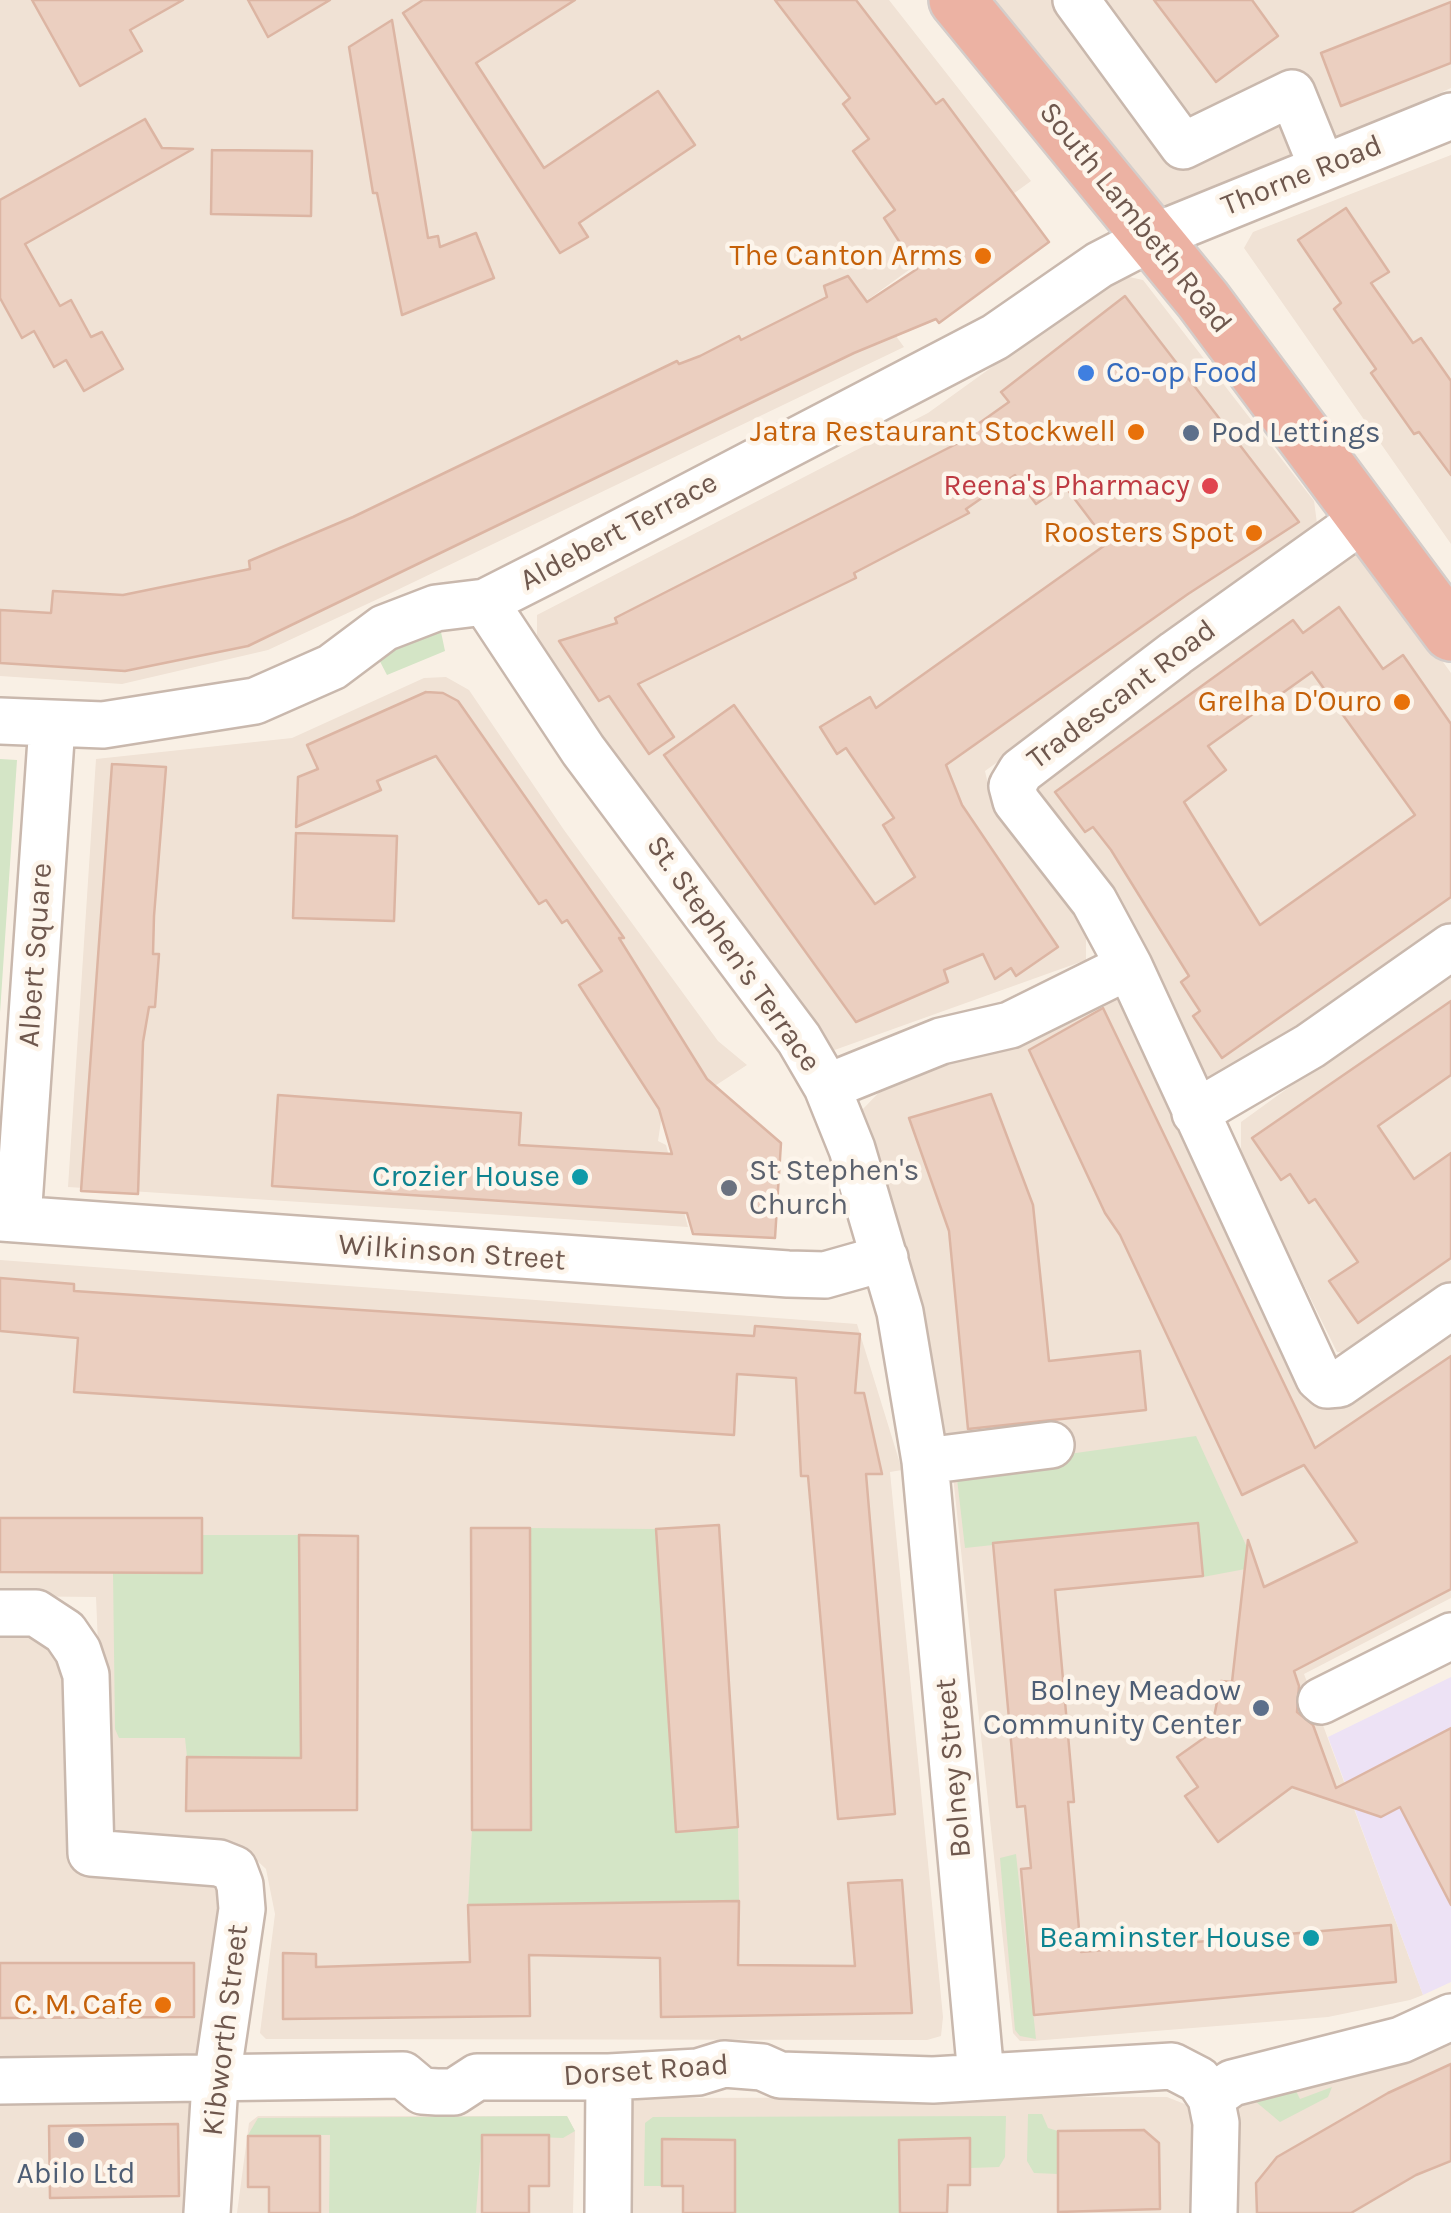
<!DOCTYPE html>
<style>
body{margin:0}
canvas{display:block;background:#f9f0e5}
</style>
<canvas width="1451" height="2213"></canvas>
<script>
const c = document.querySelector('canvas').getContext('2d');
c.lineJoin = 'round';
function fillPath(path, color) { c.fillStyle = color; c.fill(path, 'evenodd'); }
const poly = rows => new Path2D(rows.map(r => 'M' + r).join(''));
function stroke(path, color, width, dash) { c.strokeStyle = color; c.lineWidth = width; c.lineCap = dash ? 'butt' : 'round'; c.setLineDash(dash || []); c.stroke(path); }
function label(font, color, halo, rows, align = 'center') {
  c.font = font + ' Karla,sans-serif'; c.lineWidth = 9; c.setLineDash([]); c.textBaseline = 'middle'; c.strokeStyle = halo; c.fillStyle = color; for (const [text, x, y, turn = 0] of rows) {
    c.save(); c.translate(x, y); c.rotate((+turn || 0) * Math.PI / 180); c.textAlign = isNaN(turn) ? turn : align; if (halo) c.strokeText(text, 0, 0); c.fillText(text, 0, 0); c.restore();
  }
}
const residential = poly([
 [0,0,889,0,1031,181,869,299,904,347,393,592,268,650,122,684,0,676],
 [978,0,1451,0,1451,88,1181,212,1147,201],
 [1451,155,1451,544,1244,248,1253,232],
 [1120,275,1143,280,1314,501,1318,531,985,771,990,793,1086,928,1086,960,829,1052,537,650,537,615,928,413],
 [1361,548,1451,673,1451,935,1219,1093,1196,1088,1032,796,1038,769],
 [446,677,469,690,564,830,718,1041,747,1065,661,1121,658,1141,666,1145,688,1227,68,1187,96,759,292,738,424,678],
 [1451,970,1451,1289,1357,1353,1337,1352,1241,1157,1241,1122],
 [1105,986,1131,997,1320,1394,1451,1325,1451,1598,1304,1674,1423,1995,1410,2000,1328,2017,1032,2041,1020,2041,1013,2033,952,1467,934,1450,909,1258,862,1110,889,1082],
 [0,1260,857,1324,902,1470,890,1472,943,2017,941,2036,927,2040,266,2039,260,2033,275,1914,266,1869,249,1853,106,1835,96,1597,0,1596],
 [0,1620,61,1639,80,1845,222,1878,235,1899,206,2070,0,2069],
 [1451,2026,1451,2213,1222,2213,1225,2107],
 [0,2089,207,2098,186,2213,0,2213],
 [1167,2097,1192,2107,1198,2213,626,2213,631,2102,644,2098],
 [258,2116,567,2116,575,2131,573,2213,237,2213,249,2123]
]);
const education = poly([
 [1451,1677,1451,1982,1423,1995,1328,1737]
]);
const green = poly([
 [441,632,445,651,387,675,373,648,406,636],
 [0,759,17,760,0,1013],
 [1196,1436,1256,1567,1203,1577,1198,1523,965,1548,956,1470],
 [530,1528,656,1529,676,1831,738,1827,739,1901,468,1905,472,1830,531,1830],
 [203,1535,299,1535,301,1758,187,1757,185,1738,119,1738,115,1729,113,1573,201,1573],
 [1016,1854,1036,2039,1020,2036,1015,2030,1000,1858],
 [1332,2087,1328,2097,1280,2122,1255,2101,1295,2089,1300,2099],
 [1028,2114,1042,2114,1048,2128,1058,2131,1058,2174,1034,2173,1027,2161],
 [567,2116,575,2131,563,2138,482,2135,476,2213,329,2213,330,2135,248,2135,258,2118],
 [1006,2116,1005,2157,999,2167,971,2168,970,2138,900,2140,900,2213,735,2213,734,2140,662,2139,662,2186,644,2186,645,2123,653,2117]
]);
const building = poly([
 [32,0,183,0,130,30,142,51,80,86,32,0],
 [248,0,330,0,268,37,248,0],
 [423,0,575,0,476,63,544,168,658,91,695,145,579,223,588,237,560,253,403,13,423,0],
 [775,0,856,0,936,104,943,99,1049,242,939,323,936,319,854,353,248,646,125,671,0,663,0,610,51,613,53,591,123,595,250,569,249,561,353,517,677,361,679,364,700,356,739,336,741,340,827,297,824,286,848,276,867,302,917,269,884,218,895,210,853,151,869,139,843,104,850,98,775,0],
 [1154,0,1252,0,1278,36,1216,82,1154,0],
 [1451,2,1451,63,1341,106,1321,53,1451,2],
 [392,20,428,238,438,236,440,247,476,233,494,278,402,315,377,193,373,193,349,47,392,20],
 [145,119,162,148,193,149,25,244,60,306,71,300,91,337,102,332,123,369,84,391,66,360,54,367,34,331,22,338,0,298,0,200,145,119],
 [212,150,312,151,311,216,211,214,212,150],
 [1346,208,1389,272,1371,283,1413,343,1421,338,1451,381,1451,475,1419,432,1414,434,1371,373,1376,369,1334,309,1341,303,1298,240,1346,208],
 [1125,296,1299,522,1188,594,946,765,962,805,1058,947,1016,976,1011,968,995,979,983,954,944,970,948,982,856,1022,664,755,734,705,875,904,915,877,883,825,894,818,846,748,837,754,820,727,870,697,876,708,1108,543,1064,485,1036,504,1015,475,966,509,969,513,854,573,856,578,638,684,674,737,649,754,609,696,599,701,559,641,617,623,615,618,964,440,961,436,1009,402,1001,392,1125,296],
 [1339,607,1383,669,1403,655,1451,724,1451,897,1222,1058,1193,1016,1200,1011,1181,982,1189,976,1111,850,1093,827,1085,832,1055,792,1293,620,1303,633,1339,607],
 [1312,672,1415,815,1260,925,1184,802,1226,770,1208,746,1312,672],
 [426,692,443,693,458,701,624,938,619,938,707,1079,781,1143,775,1238,693,1234,687,1213,272,1186,278,1095,521,1113,519,1145,672,1154,659,1109,579,985,602,971,567,920,562,923,546,900,539,904,436,756,377,781,381,790,296,827,298,777,318,769,307,745,426,692],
 [112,764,166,767,154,916,153,954,159,954,155,1007,149,1007,143,1042,138,1194,81,1191,112,764],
 [296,833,397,836,394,921,293,918,296,833],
 [1451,1001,1451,1075,1378,1126,1414,1179,1451,1153,1451,1258,1358,1323,1329,1281,1358,1262,1315,1199,1309,1203,1290,1174,1281,1180,1252,1138,1451,1001],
 [1103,1008,1315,1448,1451,1356,1451,1589,1294,1671,1299,1686,1297,1712,1313,1725,1336,1788,1451,1728,1451,1905,1400,1807,1381,1817,1292,1787,1218,1842,1185,1796,1198,1787,1177,1757,1211,1733,1221,1681,1232,1682,1248,1540,1264,1587,1357,1542,1304,1465,1242,1495,1120,1235,1105,1213,1029,1050,1103,1008],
 [991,1094,1033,1205,1049,1361,1140,1351,1146,1410,968,1429,949,1231,909,1118,991,1094],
 [0,1278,74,1284,74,1291,647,1329,754,1336,755,1326,860,1334,855,1393,864,1393,882,1474,866,1474,895,1814,838,1819,808,1476,801,1476,796,1378,737,1374,734,1435,74,1392,78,1338,0,1331,0,1278],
 [0,1518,202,1518,202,1573,0,1572,0,1518],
 [1198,1523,1203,1576,1055,1590,1074,1802,1068,1802,1081,1952,1391,1925,1396,1982,1034,2015,1021,1869,1031,1868,1025,1806,1017,1807,993,1543,1198,1523],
 [719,1525,738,1827,676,1832,656,1529,719,1525],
 [471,1528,530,1528,531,1830,472,1830,471,1528],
 [299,1535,358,1536,357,1810,186,1811,187,1757,301,1758,299,1535],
 [902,1880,912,2013,661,2017,660,1958,529,1955,530,2016,283,2019,283,1953,316,1954,316,1967,470,1962,468,1905,739,1901,738,1965,855,1966,848,1883,902,1880],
 [0,1963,194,1963,194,2017,0,2018,0,1963],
 [1451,2064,1451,2161,1416,2175,1351,2213,1257,2213,1256,2183,1277,2157,1388,2093,1451,2064],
 [178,2124,179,2196,50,2198,49,2126,178,2124],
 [1144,2130,1159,2143,1160,2209,1058,2212,1058,2131,1144,2130],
 [482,2135,549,2135,549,2186,529,2186,529,2213,482,2213,482,2135],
 [248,2136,320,2136,320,2213,269,2213,269,2187,248,2187,248,2136],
 [970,2138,970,2185,948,2185,947,2213,900,2213,899,2140,970,2138],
 [662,2139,735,2140,735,2213,683,2213,683,2186,662,2186,662,2139]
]);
const street = poly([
 [1076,0,1183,146,1292,93,1322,167],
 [1365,518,1176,653,1021,771,1012,786,1016,801,1094,901,1129,966,1319,1378,1327,1385,1339,1384,1451,1306],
 [485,602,583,750,799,1039,827,1087,852,1149,900,1312,925,1461,981,2076],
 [0,721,103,725,255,701,332,667,384,628,436,608,485,602,552,568,995,337,1099,265,1153,237,1451,116],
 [827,1087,941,1041,1010,1025,1129,966],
 [1195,1113,1310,1046,1451,947],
 [0,1218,788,1274,825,1275,885,1258],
 [18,1219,52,725],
 [925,1461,1051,1445],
 [0,1613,36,1613,65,1632,78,1651,86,1675,91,1853,219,1863,234,1869,240,1885,242,1909,214,2099,207,2213],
 [1321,1701,1451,1636],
 [0,2081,403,2075,422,2091,437,2092,454,2092,477,2077,609,2077,698,2072,724,2064,762,2067,780,2075,933,2080,1172,2066,1199,2080,1211,2098,1216,2123,1214,2213],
 [1211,2098,1232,2083,1401,2040,1451,2017],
 [608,2213,609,2077]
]);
const highway = poly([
 [957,0,1203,300,1451,633]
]);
const markers = [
 [983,256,10,"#e8710a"],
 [1086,373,10,"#3f7fe0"],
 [1136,432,10,"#e8710a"],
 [1191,433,10,"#5c6f8a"],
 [1210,486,10,"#e0444e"],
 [1254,533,10,"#e8710a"],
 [1402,702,10,"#e8710a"],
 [580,1177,10,"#0f9aa8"],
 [729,1188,10,"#6b7280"],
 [1261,1708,10,"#5c6f8a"],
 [1311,1938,10,"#0f9aa8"],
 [163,2005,10,"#e8710a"],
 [76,2140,10,"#5c6f8a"]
];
const streetNames = [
 ["Thorne Road",1302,176,-22],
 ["South Lambeth Road",1135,218,51],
 ["Aldebert Terrace",619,532,-28],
 ["Tradescant Road",1122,695,-37],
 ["St. Stephen's Terrace",733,954,55],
 ["Albert Square",36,955,-86],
 ["Wilkinson Street",452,1253,4],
 ["Bolney Street",954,1768,-95],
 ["Kibworth Street",226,2030,-83],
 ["Dorset Road",646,2071,-4]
];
const foodNames = [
 ["The Canton Arms",963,256],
 ["Jatra Restaurant Stockwell",1116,432],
 ["Roosters Spot",1234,533],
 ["Grelha D'Ouro",1382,702],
 ["C. M. Cafe",143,2005]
];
const shopNames = [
 ["Co-op Food",1106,373]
];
const serviceNames = [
 ["Pod Lettings",1211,433],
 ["Bolney Meadow",1241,1691,"right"],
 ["Community Center",1241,1725,"right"],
 ["Abilo Ltd",76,2174,"center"]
];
const healthNames = [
 ["Reena's Pharmacy",1190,486]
];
const worshipNames = [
 ["St Stephen's",749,1171],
 ["Church",749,1205]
];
const cultureNames = [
 ["Crozier House",560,1177],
 ["Beaminster House",1291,1938]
];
fillPath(residential, '#f0e2d5');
fillPath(education, '#ede2f5');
fillPath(green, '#d4e5c6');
fillPath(building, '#ebcfc0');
stroke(building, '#dcb5a3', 2.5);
stroke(street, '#c9b8ad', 50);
stroke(highway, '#d4cdca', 60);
stroke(street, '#fff', 45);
stroke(highway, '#ecb2a3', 55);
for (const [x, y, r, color] of markers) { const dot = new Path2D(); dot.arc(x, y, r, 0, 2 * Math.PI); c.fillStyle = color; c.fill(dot); stroke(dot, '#fdf5eb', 4); }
label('30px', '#6f584e', '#fdf5eb', streetNames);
label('30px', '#c56008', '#fdf5eb', foodNames, 'right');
label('30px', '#366cbe', '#fdf5eb', shopNames, 'left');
label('30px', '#4e5e75', '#fdf5eb', serviceNames, 'left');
label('30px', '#be3a42', '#fdf5eb', healthNames, 'right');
label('30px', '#5b616d', '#fdf5eb', worshipNames, 'left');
label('30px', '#0d838f', '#fdf5eb', cultureNames, 'right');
</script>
